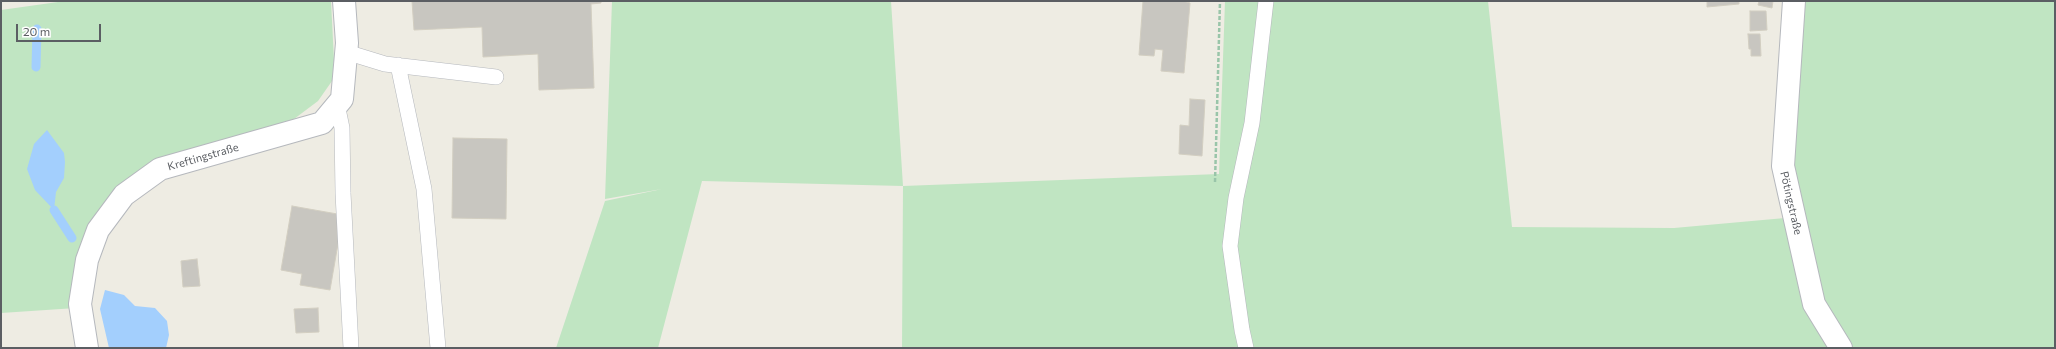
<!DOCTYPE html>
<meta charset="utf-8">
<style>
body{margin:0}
#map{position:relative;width:2056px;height:349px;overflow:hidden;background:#eeece3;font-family:Commissioner,sans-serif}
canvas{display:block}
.frame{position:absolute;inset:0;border:2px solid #5b5e63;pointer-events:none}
.scale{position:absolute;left:16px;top:24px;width:85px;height:18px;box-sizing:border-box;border:2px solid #5b5e63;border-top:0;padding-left:5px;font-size:12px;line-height:14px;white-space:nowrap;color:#5b5e63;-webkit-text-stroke:3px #fff;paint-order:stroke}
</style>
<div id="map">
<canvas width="2056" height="349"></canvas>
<div class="frame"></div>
<div class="scale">20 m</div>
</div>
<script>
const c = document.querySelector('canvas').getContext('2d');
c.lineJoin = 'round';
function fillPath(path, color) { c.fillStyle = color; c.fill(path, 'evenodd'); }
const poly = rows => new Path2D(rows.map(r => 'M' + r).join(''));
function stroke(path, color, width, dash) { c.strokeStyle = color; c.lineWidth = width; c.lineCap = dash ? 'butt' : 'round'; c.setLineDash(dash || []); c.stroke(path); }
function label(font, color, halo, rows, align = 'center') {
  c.font = font + ' Commissioner,sans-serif'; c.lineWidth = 3; c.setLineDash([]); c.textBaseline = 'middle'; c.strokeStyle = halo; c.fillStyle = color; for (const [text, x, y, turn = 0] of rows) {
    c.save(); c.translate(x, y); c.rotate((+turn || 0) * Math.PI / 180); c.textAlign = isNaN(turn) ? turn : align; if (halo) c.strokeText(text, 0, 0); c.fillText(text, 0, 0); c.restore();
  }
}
const green = poly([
 [65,1,331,1,334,60,332,81,318,101,294,119,158,162,124,188,76,308,1,313,1,10],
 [612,1,891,1,903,186,1219,174,1225,1,1488,1,1512,227,1674,228,1785,218,1832,348,902,348,903,186,702,181,658,348,556,348,605,201,662,189,605,199],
 [1799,1,2055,1,2055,348,1848,348,1818,301,1790,164]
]);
const water = poly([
 [47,130,64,153,65,162,64,178,56,192,54,210,35,190,27,169,34,144],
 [105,290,124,295,135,306,155,308,167,321,169,335,166,348,109,348,100,309]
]);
const stream = poly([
 [36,67,37,29],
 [54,210,72,238]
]);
const building = poly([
 [412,1,601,1,601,3,591,4,594,88,539,90,538,54,483,57,482,27,414,30,412,1],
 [1143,1,1183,1,1190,3,1184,73,1161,71,1163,50,1155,49,1154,56,1139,55,1143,1],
 [1707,1,1739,1,1739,4,1707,7,1707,1],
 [1759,1,1773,1,1772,8,1758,5,1759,1],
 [1750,11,1766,11,1767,30,1750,31,1750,11],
 [1748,34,1760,34,1761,56,1751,56,1751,49,1749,49,1748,34],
 [1190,99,1205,100,1202,156,1179,154,1180,125,1189,126,1190,99],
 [453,138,507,139,506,219,452,218,453,138],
 [292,206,343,215,330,290,300,285,302,274,281,270,292,206],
 [197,259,200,286,183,287,181,261,197,259],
 [318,308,319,332,296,333,294,309,318,308]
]);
const path = poly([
 [1215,182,1220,1]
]);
const lane = poly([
 [346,52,385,64,496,77],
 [398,65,424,189,438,348],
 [337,104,342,128,343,193,351,348],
 [1246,348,1242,330,1230,246,1236,198,1252,123,1266,1]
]);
const street = poly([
 [1794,1,1783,166,1814,304,1841,348],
 [87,348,80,304,87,260,98,230,124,195,160,169,322,123,342,99,347,43,344,1]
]);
const streetNames = [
 ["Kreftingstraße",203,157,-16],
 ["Pötingstraße",1791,203,77]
];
fillPath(green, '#c0e5c2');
fillPath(water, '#a3cffd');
stroke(stream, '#a3cffd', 9);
fillPath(building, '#c8c6c0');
stroke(building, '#d2cec1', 1);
stroke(lane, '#b5b8bd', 16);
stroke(street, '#b5b8bd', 24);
stroke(path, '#99c5a9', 2.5, [4, 2]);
stroke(lane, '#fff', 15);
stroke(street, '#fff', 22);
label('11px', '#5b5e63', '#fff', streetNames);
</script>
